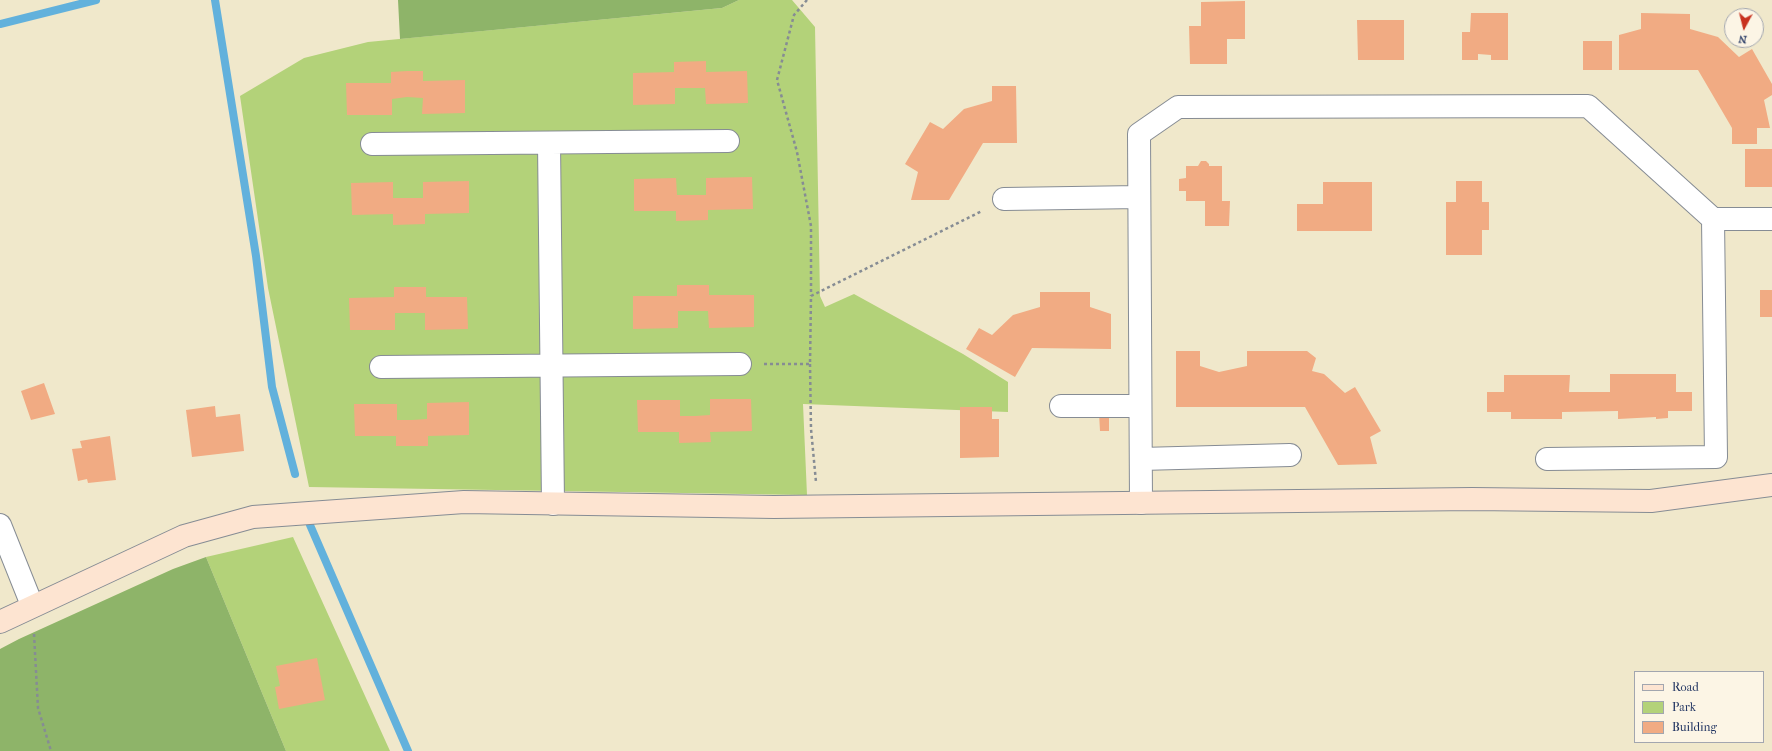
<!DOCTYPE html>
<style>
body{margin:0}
#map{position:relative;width:1772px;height:751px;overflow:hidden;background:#f0e8cb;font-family:"IM FELL French Canon",serif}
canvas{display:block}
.legend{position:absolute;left:1634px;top:671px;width:130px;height:72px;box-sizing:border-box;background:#fcf5e5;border:1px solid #a2a6af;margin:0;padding:5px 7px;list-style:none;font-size:12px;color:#1b2f5e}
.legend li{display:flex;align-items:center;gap:8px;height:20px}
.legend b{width:20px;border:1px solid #a2a6af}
.north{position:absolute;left:1724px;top:8px;width:40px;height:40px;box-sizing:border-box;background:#fcf5e5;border:1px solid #a2a6af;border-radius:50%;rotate:187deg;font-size:11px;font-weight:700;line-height:16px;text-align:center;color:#1b2f5e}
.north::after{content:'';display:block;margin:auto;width:14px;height:18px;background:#c8321e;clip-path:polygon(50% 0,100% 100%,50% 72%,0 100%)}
</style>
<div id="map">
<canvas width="1772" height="751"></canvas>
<ul class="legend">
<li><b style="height:5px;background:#fde4d1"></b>Road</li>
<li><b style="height:11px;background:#b3d279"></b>Park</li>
<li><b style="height:11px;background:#f1ab83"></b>Building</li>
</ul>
<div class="north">N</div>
</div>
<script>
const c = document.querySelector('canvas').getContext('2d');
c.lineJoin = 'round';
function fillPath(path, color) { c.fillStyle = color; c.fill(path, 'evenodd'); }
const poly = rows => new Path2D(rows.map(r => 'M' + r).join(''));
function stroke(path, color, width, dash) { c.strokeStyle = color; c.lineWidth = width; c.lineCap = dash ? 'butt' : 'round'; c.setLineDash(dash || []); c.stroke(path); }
const green = poly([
 [739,0,792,0,815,27,820,296,825,307,854,294,963,354,1008,382,1008,412,803,404,807,495,309,487,268,288,240,96,304,58,368,42,722,8],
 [293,537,390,751,286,751,206,557]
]);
const forest = poly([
 [398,0,739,0,722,8,400,39],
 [206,557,286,751,0,751,0,649,19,639,173,569]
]);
const stream = poly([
 [215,0,256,256,272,387,295,474],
 [0,24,96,0],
 [310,525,408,751]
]);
const building = poly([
 [1245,1,1245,39,1227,39,1227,64,1190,64,1189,26,1201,26,1201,2],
 [1471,13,1508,13,1508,60,1491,60,1491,55,1478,54,1478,60,1462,60,1462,32,1470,32],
 [1641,13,1690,14,1690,29,1718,37,1739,57,1752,49,1772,84,1772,95,1764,100,1770,128,1757,128,1757,144,1732,144,1732,128,1698,70,1619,70,1619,35,1641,29],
 [1357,20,1404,20,1404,60,1358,60],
 [1583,41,1612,41,1612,70,1583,70],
 [706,61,706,72,747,71,748,103,706,104,705,88,675,88,675,104,633,105,633,73,674,72,674,62],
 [407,71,423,71,423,81,465,80,465,113,422,114,423,98,407,97,392,99,392,115,347,115,346,83,391,83,391,72],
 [992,86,1016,86,1017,143,983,143,949,200,911,200,918,172,905,164,930,122,943,129,964,109,992,101],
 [1745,149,1772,149,1772,187,1745,187],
 [1201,161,1206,161,1209,164,1209,166,1222,166,1222,201,1230,201,1229,226,1205,226,1205,201,1186,201,1186,191,1179,191,1179,179,1186,178,1186,166,1198,166],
 [752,177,753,209,708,210,708,220,676,221,676,211,634,211,634,179,676,178,677,195,706,195,706,178],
 [469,181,469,213,425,214,425,224,393,225,393,214,352,215,351,183,393,182,393,198,423,198,423,182],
 [1456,181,1482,181,1482,202,1489,202,1489,230,1482,230,1482,255,1446,255,1446,202,1456,202],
 [1323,182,1372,182,1372,231,1297,231,1297,204,1323,204],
 [677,285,709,285,709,295,754,295,754,327,709,328,708,311,678,311,678,328,633,329,633,296,677,296],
 [394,287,426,287,426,297,467,297,468,329,425,330,425,313,395,313,395,330,350,330,349,298,394,297],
 [1760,290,1772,290,1772,317,1760,317],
 [1040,292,1090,292,1090,307,1111,314,1111,349,1032,348,1015,377,966,349,979,328,992,335,1013,315,1040,307],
 [1176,351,1200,351,1200,366,1219,372,1247,366,1247,351,1307,351,1316,358,1312,371,1324,374,1345,393,1355,387,1381,431,1370,437,1377,464,1338,465,1305,407,1176,407],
 [1610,374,1676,374,1676,392,1692,392,1692,411,1668,411,1668,418,1656,419,1656,417,1618,419,1618,411,1562,412,1562,419,1511,419,1511,412,1487,412,1487,392,1504,392,1504,375,1570,375,1569,392,1610,392],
 [44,383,55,414,31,420,21,391],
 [710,399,751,399,752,431,710,432,711,442,679,443,679,432,638,432,637,400,680,400,680,416,695,416,710,415],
 [469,402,469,435,428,436,428,446,396,446,396,436,355,436,354,404,397,404,397,420,412,420,427,419,427,403],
 [215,406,216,417,240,414,244,451,192,457,186,410],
 [960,407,992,407,992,419,999,419,999,457,960,458],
 [1099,413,1109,413,1109,431,1100,431],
 [110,436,116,480,88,483,87,479,78,481,72,449,82,448,80,441],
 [317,658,325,700,279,709,275,687,280,686,276,666]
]);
const path = poly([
 [807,0,794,15,777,80,797,152,811,226,811,296],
 [764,364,810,364,811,296,982,211],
 [810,364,811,429,816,482],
 [34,634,38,708,51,751]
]);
const street = poly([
 [549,143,553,504],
 [372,144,728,141],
 [1004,199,1139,197],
 [381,367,740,364],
 [1061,406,1140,406],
 [1141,459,1290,455],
 [1547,459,1716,457,1713,219],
 [1141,503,1139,134,1178,107,1588,106,1713,219,1772,219],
 [0,525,32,605]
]);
const secondary = poly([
 [0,622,184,536,253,517,464,502,774,507,1472,499,1651,501,1772,485]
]);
fillPath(green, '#b3d279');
fillPath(forest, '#8eb469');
stroke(stream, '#62b1dc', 8);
fillPath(building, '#f1ab83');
stroke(street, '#868c94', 24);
stroke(secondary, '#868c94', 24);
stroke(path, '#868c94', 2.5, [3, 3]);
stroke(street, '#fff', 22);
stroke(secondary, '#fde4d1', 22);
</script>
